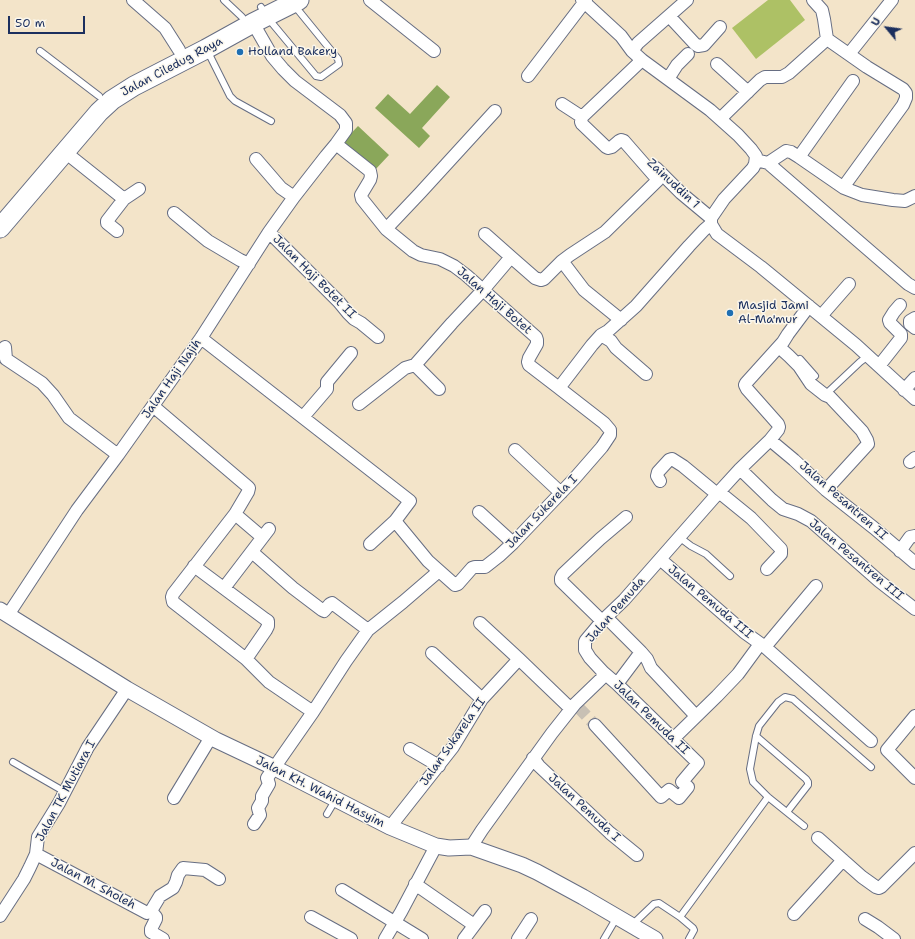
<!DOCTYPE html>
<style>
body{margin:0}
#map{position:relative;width:915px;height:939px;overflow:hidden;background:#f3e4c9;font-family:"Shantell Sans",sans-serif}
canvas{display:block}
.north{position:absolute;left:867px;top:8px;width:40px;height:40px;-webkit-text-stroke:3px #fbf7ec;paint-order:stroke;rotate:299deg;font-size:11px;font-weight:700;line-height:16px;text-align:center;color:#1b2f5e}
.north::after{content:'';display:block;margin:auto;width:14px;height:18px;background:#1b2f5e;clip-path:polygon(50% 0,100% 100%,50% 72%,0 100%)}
.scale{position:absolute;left:8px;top:16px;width:77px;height:18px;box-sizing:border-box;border:2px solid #1b2f5e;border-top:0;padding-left:5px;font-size:12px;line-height:14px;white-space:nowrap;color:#1b2f5e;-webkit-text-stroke:3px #fbf7ec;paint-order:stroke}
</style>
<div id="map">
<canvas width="915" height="939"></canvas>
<div class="north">U</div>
<div class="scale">50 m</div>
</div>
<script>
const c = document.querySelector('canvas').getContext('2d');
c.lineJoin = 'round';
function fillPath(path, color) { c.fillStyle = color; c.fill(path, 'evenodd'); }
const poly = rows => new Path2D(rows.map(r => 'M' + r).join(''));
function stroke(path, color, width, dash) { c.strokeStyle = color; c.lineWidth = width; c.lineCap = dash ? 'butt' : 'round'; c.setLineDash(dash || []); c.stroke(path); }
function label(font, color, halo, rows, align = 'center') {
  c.font = font + ' "Shantell Sans",sans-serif'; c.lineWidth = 3; c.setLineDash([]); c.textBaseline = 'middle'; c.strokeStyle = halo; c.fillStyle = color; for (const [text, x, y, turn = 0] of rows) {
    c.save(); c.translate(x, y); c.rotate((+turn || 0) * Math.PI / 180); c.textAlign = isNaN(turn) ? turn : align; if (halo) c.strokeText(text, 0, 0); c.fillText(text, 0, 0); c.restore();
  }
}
const green = poly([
 [768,0,790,0,805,20,756,59,732,28]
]);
const forest = poly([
 [437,85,450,97,422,128,430,136,419,148,375,108,388,94,410,114],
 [358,126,389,155,374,171,343,142]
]);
const minorTunnel = poly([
 [578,707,595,725]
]);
const service = poly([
 [224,0,242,17],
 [261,7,267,17,316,76,321,77,339,64,338,59,294,5],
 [207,50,230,96,235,101,271,121],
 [40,51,99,96],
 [800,359,815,376],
 [825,395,860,362,868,356],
 [679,537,691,546,706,554,730,576],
 [756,736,806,779,808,782,808,785,787,812],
 [13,762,65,792],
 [327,814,336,799],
 [804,826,768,797,753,782,750,769,756,736,759,726,778,702,785,697,793,699,871,767],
 [680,917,768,797],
 [632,925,654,904,659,903,680,917,693,928,694,930,689,939],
 [604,939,617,917]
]);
const minor = poly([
 [133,0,165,28,179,50],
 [370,0,434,51],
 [582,0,621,36,632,51,642,60,710,110,738,135,751,149,756,156,755,164,753,168,724,199,711,218,711,224,717,234,761,267,856,345,915,399],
 [669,16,695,44,698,46,704,45,720,27],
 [827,39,867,67,903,89,906,93,906,98,903,105,847,182],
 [632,51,638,43,687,0],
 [849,54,892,0],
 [717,64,748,92],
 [528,76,586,0],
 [668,79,677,65,688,54],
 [562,104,582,117],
 [720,119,760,80,765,77,782,77,789,73,827,39,824,19,822,10,813,0],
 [336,144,370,171,371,176,370,180,361,195,362,199,386,229,413,251,421,255,440,259,454,266,466,275,536,337,537,340,537,344,529,358,528,362,529,365,559,388],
 [65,152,124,199,139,189],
 [799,157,853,81],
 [256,159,281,188,294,197],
 [756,160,768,163,908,284,915,288],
 [768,163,786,151,791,152,799,157,844,188,862,195,893,200,905,201,915,196],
 [656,168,681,193,711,218],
 [174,213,208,241,240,260,249,264],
 [386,229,421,192,495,111],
 [117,231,107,223,107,221,124,199],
 [269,232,339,302,348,313,354,319,361,323,378,337],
 [485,234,511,257],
 [562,261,584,290,621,320],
 [821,316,849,284],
 [915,318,910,321,910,324,915,328],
 [601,335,611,341,616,348,646,374],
 [201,338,410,501,395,521,428,561,455,585,458,584,472,568,475,567,485,567,499,556,513,543,575,478,602,447,610,435,610,430,604,423,559,388,592,345,601,335,608,331,636,306,689,246,704,230,711,224],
 [5,347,6,359,42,383,53,395,69,418,118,455],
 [779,347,789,356,799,366,811,384,825,395,830,397,862,431,867,440,868,444,826,490],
 [415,365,439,389],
 [879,366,901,338,901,334,890,323,889,320,894,312,900,305],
 [904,390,915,378],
 [359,404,405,368,415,365,452,323,483,290,511,257,535,278,541,280,544,279,562,261,570,255,605,232,658,180,624,141,621,140,619,141,612,147,608,148,606,147,582,124,581,122,582,117,642,60],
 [153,406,247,486,249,488,248,492,235,514,173,594,172,597,173,602,246,659,269,682,313,712],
 [303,417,327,389,327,382,351,353],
 [770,440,794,460,826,490,874,528,915,563],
 [515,450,561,493],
 [910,462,915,458],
 [740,469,772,500,783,509,798,514,811,521,879,581,915,609],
 [660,481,657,476,658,472,669,460,672,459,683,466,717,494],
 [719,492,751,518,781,549,781,554,767,569],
 [479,512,513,543],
 [235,514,262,537],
 [370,544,395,521],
 [900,551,910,537,915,536],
 [252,552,293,588,322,610,324,611,330,604,332,603,368,630],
 [660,559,744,632,765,647,871,741],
 [194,566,265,619,268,621,268,626,266,630,246,659],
 [224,588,269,529],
 [8,615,77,510,118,455,201,338,269,232,294,197,326,156,336,144,346,130,346,123,340,115,295,81,283,69,272,56,253,23],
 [606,618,611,622,641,652,647,659,651,668,696,716],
 [602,621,561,581,561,578,563,574,600,539,626,517],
 [480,623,519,659,571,709],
 [765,647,816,586],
 [432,653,482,699],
 [617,684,641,652],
 [915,716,887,750,915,778],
 [595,725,661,797,669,790,679,798,688,787,682,782,698,763,617,684,603,672],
 [673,739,717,696,738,674,760,644],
 [410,749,439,766],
 [533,758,539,766,610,833,637,855],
 [174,798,211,737],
 [254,824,260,815,258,808,262,801,262,796,269,784,267,778,313,712,346,661,368,630,403,602,439,571],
 [390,827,453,747,482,699,519,659],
 [818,838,862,877,876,887,879,888,881,887,915,853],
 [471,847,482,830,552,733,575,704,602,678,603,672,590,658,585,650,585,642,586,640,602,621,624,600,719,492,740,469,770,440,778,430,779,427,778,424,747,389,745,385,746,383,783,342,788,334,809,306],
 [36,854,147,913,151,911,160,896,173,888,176,882,178,875,183,868,205,870,219,879],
 [415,884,474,925],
 [342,890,422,939],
 [151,911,156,917,156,919,151,929,151,932,163,939],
 [794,914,843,860],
 [0,916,24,879,30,867,36,854,38,837,59,803,88,747,127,689],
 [311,917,351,939],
 [865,919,878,927,894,939],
 [385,939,401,912,436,846],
 [464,939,485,911],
 [518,939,531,919]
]);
const tertiary = poly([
 [0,610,127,689,216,740,273,767,390,827,436,846,449,848,471,847,522,865,537,872,583,897,655,939]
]);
const primary = poly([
 [0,228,99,112,112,100,134,86,206,49,253,23,299,0]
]);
const markers = [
 [240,52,4,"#1f6fb2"],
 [730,313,4,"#1f6fb2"]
];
const poiNames = [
 ["Holland Bakery",248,52],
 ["Masjid Jami",738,306],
 ["Al-Ma'mur",738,320]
];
const streetNames = [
 ["Jalan Ciledug Raya",172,67,-28],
 ["Zainuddin 1",673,184,43],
 ["Jalan Haji Botet II",314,277,45],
 ["Jalan Haji Botet",494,301,41],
 ["Jalan Haji Najih",172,379,-55],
 ["Jalan Pesantren II",843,501,41],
 ["Jalan Sukerela I",542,512,-46],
 ["Jalan Pesantren III",856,560,40],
 ["Jalan Pemuda III",710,602,40],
 ["Jalan Pemuda",616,610,-49],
 ["Jalan Pemuda II",651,718,44],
 ["Jalan Sukarela II",453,742,-55],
 ["Jalan TK Mutiara I",66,791,-62],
 ["Jalan KH. Wahid Hasyim",320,792,27],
 ["Jalan Pemuda I",584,808,43],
 ["Jalan M. Sholeh",93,884,28]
];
fillPath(green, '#adc165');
fillPath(forest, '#8aa75a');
stroke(minorTunnel, '#c8c0b4', 12, [12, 6]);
stroke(service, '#676e83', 8);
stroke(minor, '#676e83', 14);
stroke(tertiary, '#676e83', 17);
stroke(primary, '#676e83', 21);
stroke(service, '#fff', 6);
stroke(minor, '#fff', 12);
stroke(tertiary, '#fff', 15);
stroke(primary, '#fff', 19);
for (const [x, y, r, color] of markers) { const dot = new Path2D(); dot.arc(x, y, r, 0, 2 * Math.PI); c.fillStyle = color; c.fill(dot); stroke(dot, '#fbf7ec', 1.5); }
label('12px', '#1b2f5e', '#fbf7ec', poiNames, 'left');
label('12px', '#1b2f5e', '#fbf7ec', streetNames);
</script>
